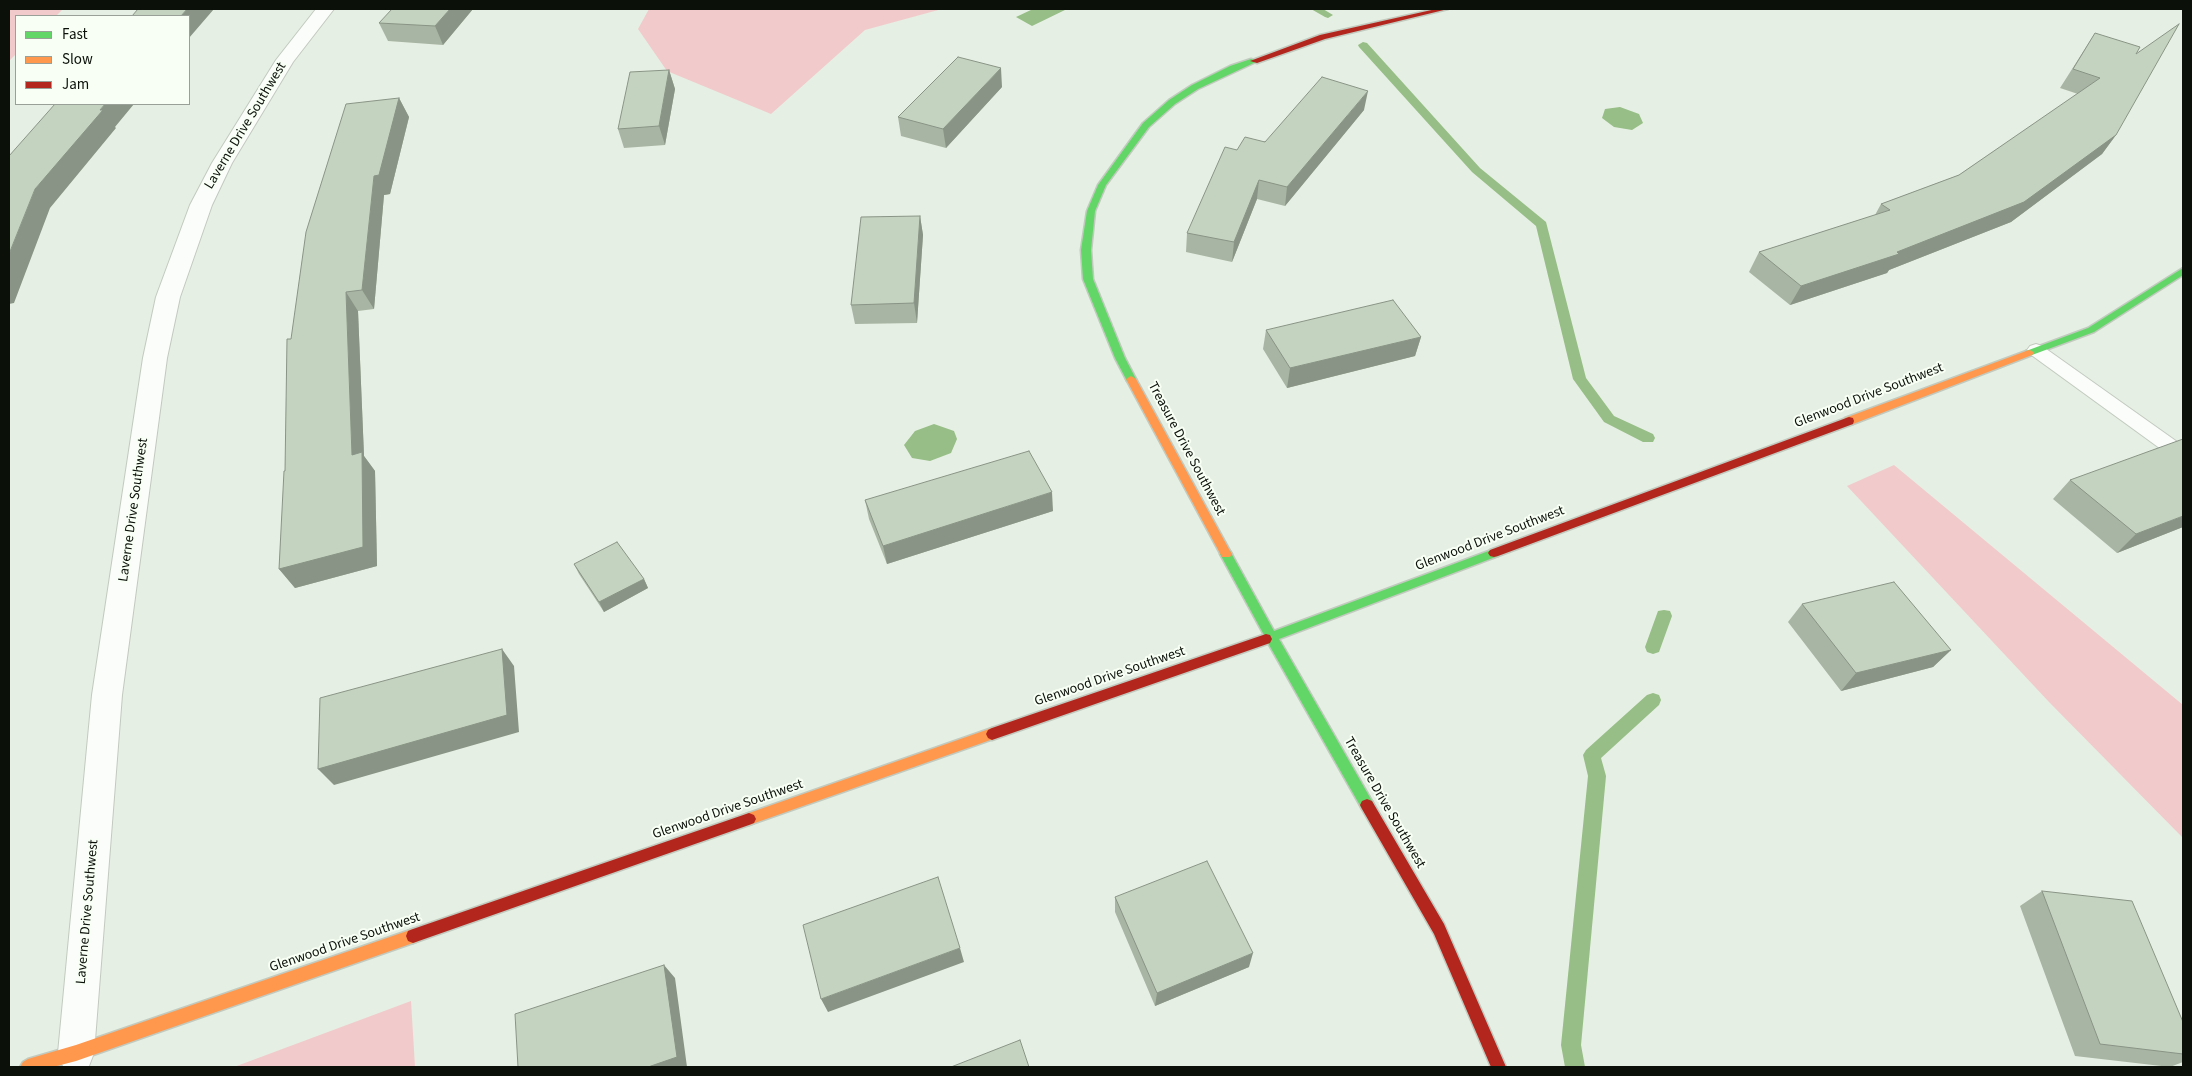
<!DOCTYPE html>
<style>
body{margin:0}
#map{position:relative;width:2192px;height:1076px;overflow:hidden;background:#e6efe3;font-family:"Source Sans 3",sans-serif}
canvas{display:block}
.frame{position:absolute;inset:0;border:10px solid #0b1109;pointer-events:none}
.legend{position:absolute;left:15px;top:15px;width:175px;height:90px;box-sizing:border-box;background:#f8fff5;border:1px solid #99a097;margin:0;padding:6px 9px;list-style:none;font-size:15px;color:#0b1109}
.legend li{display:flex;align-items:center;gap:10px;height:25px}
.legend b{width:25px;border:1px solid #99a097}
</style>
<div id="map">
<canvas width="2192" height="1076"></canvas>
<div class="frame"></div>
<ul class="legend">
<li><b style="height:6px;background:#63d668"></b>Fast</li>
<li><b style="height:6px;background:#ff974d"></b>Slow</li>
<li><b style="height:6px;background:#b3261e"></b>Jam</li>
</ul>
</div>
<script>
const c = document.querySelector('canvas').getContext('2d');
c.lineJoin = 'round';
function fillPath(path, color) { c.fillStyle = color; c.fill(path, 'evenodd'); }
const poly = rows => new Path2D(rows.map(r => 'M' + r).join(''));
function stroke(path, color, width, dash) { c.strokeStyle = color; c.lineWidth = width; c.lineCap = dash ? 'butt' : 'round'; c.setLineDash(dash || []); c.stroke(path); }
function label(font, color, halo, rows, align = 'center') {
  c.font = font + ' "Source Sans 3",sans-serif'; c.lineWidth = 4; c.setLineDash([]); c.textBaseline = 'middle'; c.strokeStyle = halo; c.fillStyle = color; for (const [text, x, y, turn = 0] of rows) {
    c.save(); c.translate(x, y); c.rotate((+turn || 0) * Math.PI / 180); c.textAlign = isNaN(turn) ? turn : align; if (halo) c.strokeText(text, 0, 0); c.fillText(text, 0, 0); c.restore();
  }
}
const green = poly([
 [9,9,63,9,56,16,16,16,16,54,9,61],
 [649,9,942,9,865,30,771,114,667,71,638,29],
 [1894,465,2183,705,2183,838,2049,702,1847,486],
 [411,1001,415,1067,234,1067]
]);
const water = poly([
 [1033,9,1067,9,1032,26,1016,17],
 [1620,107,1639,114,1643,123,1632,130,1614,127,1602,118,1605,109],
 [934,424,954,431,957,439,951,453,930,461,912,458,904,445,915,431]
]);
const stream = poly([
 [1311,9,1323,9,1333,15,1328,18,1325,17,1311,9],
 [1363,42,1367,43,1480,168,1546,222,1586,378,1614,416,1653,434,1655,438,1653,442,1643,442,1604,422,1573,379,1536,226,1472,172,1359,47,1358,45,1363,42],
 [1664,610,1670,611,1672,616,1659,652,1653,654,1647,652,1645,647,1658,611,1664,610],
 [1653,693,1659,695,1661,700,1659,705,1601,758,1606,776,1581,1045,1585,1067,1565,1067,1561,1045,1588,776,1583,755,1586,750,1647,695,1653,693]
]);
const lane = poly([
 [2036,344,2042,346,2183,446,2183,462,2176,460,2030,354,2027,350,2030,346,2036,344]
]);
const street = poly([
 [316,9,334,9,293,62,232,163,212,205,180,297,167,358,122,695,94,1053,89,1066,66,1067,63,1066,58,1053,92,695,143,358,156,297,190,205,212,163,276,60,316,9]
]);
const fast = poly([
 [1251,59,1258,61,1198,89,1175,104,1149,127,1106,185,1095,211,1091,250,1093,279,1125,358,1136,379,1131,382,1127,381,1115,358,1083,279,1081,250,1087,211,1098,185,1143,123,1169,100,1192,85,1230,66,1251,59],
 [2183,268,2183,275,2094,332,2032,355,2026,355,2024,353,2026,351,2088,328,2183,268],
 [1494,549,1498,550,1500,553,1498,556,1279,639,1372,801,1374,805,1372,809,1367,811,1362,809,1268,643,1262,643,1260,639,1264,635,1220,554,1222,551,1226,550,1230,551,1274,631,1494,549]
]);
const slow = poly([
 [2029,350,2032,351,2034,353,2032,355,1853,424,1849,425,1844,421,1845,418,2029,350],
 [1131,376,1136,379,1230,551,1232,554,1230,557,1222,557,1126,379,1131,376],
 [992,728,996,730,998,734,996,738,749,825,744,823,742,819,744,815,749,813,992,728],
 [413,929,418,931,420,936,418,941,413,943,76,1061,53,1067,20,1067,23,1062,28,1059,76,1045,413,929]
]);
const jam = poly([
 [1436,9,1448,9,1325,39,1257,63,1250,61,1320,35,1436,9],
 [1849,417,1853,418,1854,421,1853,424,1498,556,1494,557,1490,556,1488,553,1490,550,1849,417],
 [1266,634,1270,635,1272,639,1270,643,992,740,988,738,986,734,988,730,992,728,1266,634],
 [1367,799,1372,801,1444,924,1506,1067,1491,1067,1434,934,1362,809,1360,805,1362,801,1367,799],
 [749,813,754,815,756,819,754,823,749,825,413,943,408,941,406,936,408,931,413,929,749,813]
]);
const wall = poly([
 [473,9,443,45,388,41,379,23],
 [2095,33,2136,54,2116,135,2102,154,2011,222,1889,270,1887,273,1790,305,1749,272,1759,252,1875,215,1881,204,1959,175,2078,94,2060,88],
 [669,70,675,89,665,145,624,148,618,129],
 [1002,87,946,148,901,136,898,117],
 [399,98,409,117,390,194,384,195,374,309,358,311,364,456,375,471,377,566,295,588,279,569,285,471,291,339],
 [1364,110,1285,206,1257,199,1232,262,1186,252,1187,233,1237,150],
 [920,216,923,235,917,323,855,324,851,305],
 [1266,330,1421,337,1415,356,1287,388,1263,349],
 [2070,480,2183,527,2117,553,2053,499],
 [865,500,1053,511,887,564,869,519],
 [574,564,644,579,648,588,604,612,579,574],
 [1802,604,1951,650,1933,667,1841,691,1788,622],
 [2042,891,2183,1022,2183,1062,2170,1067,2075,1056,2020,906],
 [1115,897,1249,967,1155,1006,1115,912]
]);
const shadedWall = poly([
 [187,9,214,9,189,38,189,16,181,16],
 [450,9,473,9,443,45,435,26],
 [1001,68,1002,87,946,148,943,129],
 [669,70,675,89,665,145,659,126],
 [1368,91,1364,110,1285,206,1287,187],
 [399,98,409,117,390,194,384,195,374,309,362,290,374,176],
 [105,104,134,104,115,127,116,128,50,208,14,303,9,304,9,254,35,189],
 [2116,135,2102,154,2011,222,1889,270,1887,273,1790,305,1801,286],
 [1259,180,1257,199,1232,262,1234,242],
 [920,216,923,235,917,323,914,303],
 [346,292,358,311,364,456,375,471,377,566,295,588,279,569,352,455],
 [1421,337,1415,356,1287,388,1290,368],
 [1052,492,1053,511,887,564,883,546],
 [2183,516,2183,527,2117,553,2136,534],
 [644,579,648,588,604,612,599,602],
 [502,649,514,666,519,732,334,785,318,769],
 [1951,650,1933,667,1841,691,1856,673],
 [960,948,964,962,828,1012,821,999],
 [1253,953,1249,967,1155,1006,1157,993],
 [664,965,675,978,687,1067,648,1067]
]);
const building = poly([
 [138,9,187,9,181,16,132,16,138,9],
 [392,9,450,9,435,26,379,23,392,9],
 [2179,24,2116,135,2024,202,1897,252,1899,254,1801,286,1759,252,1890,210,1881,204,1959,175,2100,78,2073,69,2095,33,2140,47,2136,54,2179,24],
 [958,57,1001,68,943,129,898,117,958,57],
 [669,70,659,126,618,129,630,72,669,70],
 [1322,77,1368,91,1287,187,1259,180,1234,242,1187,233,1225,147,1237,150,1245,137,1265,142,1322,77],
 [399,98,379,175,374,176,362,290,346,292,352,455,362,452,363,547,279,569,284,471,285,471,287,339,291,339,306,232,346,104,399,98],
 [55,104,105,104,100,110,103,110,35,189,9,254,9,156,55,104],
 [920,216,914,303,851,305,861,217,920,216],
 [1393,300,1421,337,1290,368,1266,330,1393,300],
 [2183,439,2183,516,2136,534,2070,480,2183,439],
 [1029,451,1052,492,883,546,865,500,1029,451],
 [617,542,644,579,599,602,574,564,617,542],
 [1894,582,1951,650,1856,673,1802,604,1894,582],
 [502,649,507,715,318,769,320,698,502,649],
 [1207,861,1253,953,1157,993,1115,897,1207,861],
 [938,877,960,948,821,999,803,925,938,877],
 [2042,891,2132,901,2183,1022,2183,1054,2100,1044,2042,891],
 [664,965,677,1057,648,1067,518,1067,515,1014,664,965],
 [1020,1040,1029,1067,951,1067,1020,1040]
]);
const streetNames = [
 ["Laverne Drive Southwest",246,126,-59],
 ["Glenwood Drive Southwest",1869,396,-21],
 ["Treasure Drive Southwest",1186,449,62],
 ["Laverne Drive Southwest",134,510,-82],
 ["Glenwood Drive Southwest",1490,539,-21],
 ["Glenwood Drive Southwest",1110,677,-19],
 ["Treasure Drive Southwest",1384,803,60],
 ["Glenwood Drive Southwest",728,810,-19],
 ["Laverne Drive Southwest",88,912,-85],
 ["Glenwood Drive Southwest",345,943,-19]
];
fillPath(green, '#f1cacc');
fillPath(water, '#96be86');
fillPath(stream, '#96be86');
stroke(lane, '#c2cabf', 2);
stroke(street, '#c2cabf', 2);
stroke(fast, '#c2cabf', 3);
stroke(slow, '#c2cabf', 3);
stroke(jam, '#c2cabf', 3);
fillPath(lane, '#fbfdfb');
fillPath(street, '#fbfdfb');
fillPath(fast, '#63d668');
fillPath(slow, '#ff974d');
fillPath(jam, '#b3261e');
fillPath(wall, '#a9b5a4');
fillPath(shadedWall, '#899486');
fillPath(building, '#c4d3bf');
stroke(building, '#899486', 1);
label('14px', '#0b1109', '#f8fff5', streetNames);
</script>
